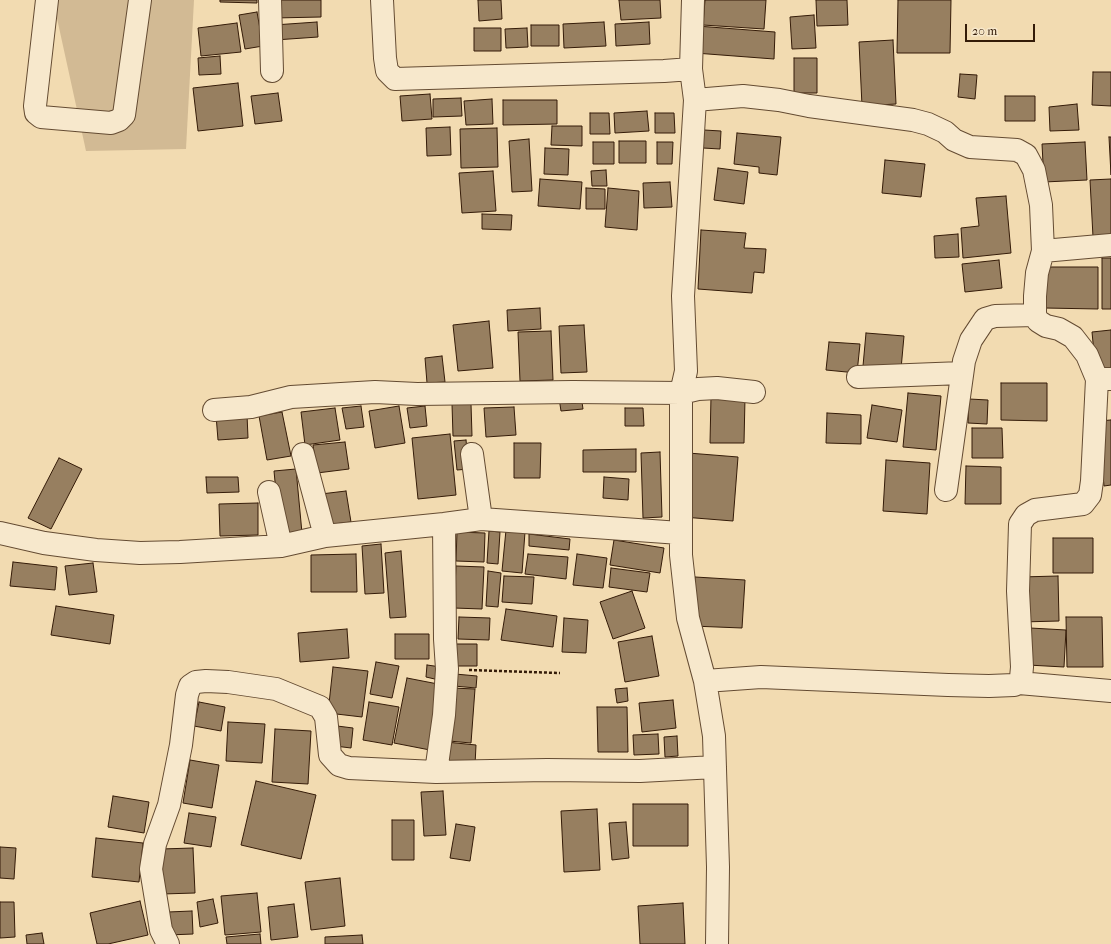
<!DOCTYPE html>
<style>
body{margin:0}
#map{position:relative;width:1111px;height:944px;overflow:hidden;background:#f2dbb1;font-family:"IM FELL French Canon",serif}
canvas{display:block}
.scale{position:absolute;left:965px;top:24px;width:70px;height:18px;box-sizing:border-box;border:2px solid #341b08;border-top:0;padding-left:5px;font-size:12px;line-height:14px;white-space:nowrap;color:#341b08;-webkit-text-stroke:3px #f7e8cc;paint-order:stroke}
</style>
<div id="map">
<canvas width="1111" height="944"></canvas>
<div class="scale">20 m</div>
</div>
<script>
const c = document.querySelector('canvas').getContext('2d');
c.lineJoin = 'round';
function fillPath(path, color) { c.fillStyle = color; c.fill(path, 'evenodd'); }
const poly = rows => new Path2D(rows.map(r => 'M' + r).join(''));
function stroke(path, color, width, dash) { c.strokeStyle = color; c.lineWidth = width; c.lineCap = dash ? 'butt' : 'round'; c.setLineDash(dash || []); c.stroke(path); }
const green = poly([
 [53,0,194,0,186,149,86,151]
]);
const building = poly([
 [220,0,257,0,257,3,220,2,220,0],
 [274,0,321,0,321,17,274,18,274,0],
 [478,0,501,0,502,19,479,21,478,0],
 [619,0,660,0,661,18,621,20,619,0],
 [705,0,766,0,764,29,703,25,705,0],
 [816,0,847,0,848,25,817,26,816,0],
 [898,0,951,0,950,53,897,53,898,0],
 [257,12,263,46,245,49,239,15,257,12],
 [814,15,816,48,792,49,790,17,814,15],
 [317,22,318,37,275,40,274,25,317,22],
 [604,22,606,46,564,48,563,24,604,22],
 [649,22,650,44,616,46,615,24,649,22],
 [237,23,241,52,201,56,198,28,237,23],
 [531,25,559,25,559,46,531,46,531,25],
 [697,26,775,32,774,59,695,53,697,26],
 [474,28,501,28,501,51,474,51,474,28],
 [527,28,528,47,506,48,505,29,527,28],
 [893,40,896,104,862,106,859,42,893,40],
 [220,56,221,74,199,75,198,58,220,56],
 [794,58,817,58,817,93,794,93,794,58],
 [1093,72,1111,72,1111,106,1092,105,1093,72],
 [960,74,977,75,975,99,958,97,960,74],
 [238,83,243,126,198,131,193,88,238,83],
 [278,93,282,121,255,124,251,96,278,93],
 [430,94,432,119,402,121,400,96,430,94],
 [1005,96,1035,96,1035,121,1005,121,1005,96],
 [461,98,462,116,433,117,433,99,461,98],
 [492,99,493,124,466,125,464,101,492,99],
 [503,100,557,100,557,124,503,125,503,100],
 [1077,104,1079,130,1050,131,1049,107,1077,104],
 [647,111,649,131,615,133,614,113,647,111],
 [590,113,609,113,610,134,590,134,590,113],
 [655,113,674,113,675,133,655,133,655,113],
 [552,126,582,126,582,146,551,145,552,126],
 [450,127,451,155,427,156,426,128,450,127],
 [497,128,498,167,461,168,460,129,497,128],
 [704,130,721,131,720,149,703,148,704,130],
 [737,133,781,137,777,175,759,173,759,167,734,164,737,133],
 [1109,137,1111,137,1111,175,1109,137],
 [529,139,532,191,512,192,509,141,529,139],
 [619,141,646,141,646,163,619,163,619,141],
 [593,142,614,142,614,164,593,164,593,142],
 [657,142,673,142,672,164,657,164,657,142],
 [1085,142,1087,180,1044,182,1042,144,1085,142],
 [545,148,569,149,568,175,544,174,545,148],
 [885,160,925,164,921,197,882,193,885,160],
 [718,168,748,172,744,204,714,200,718,168],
 [606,170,607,186,592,186,591,171,606,170],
 [493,171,496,211,462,213,459,173,493,171],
 [540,179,582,182,580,209,538,206,540,179],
 [1111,179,1111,237,1093,237,1090,180,1111,179],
 [670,182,672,207,644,208,643,183,670,182],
 [586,188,605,189,605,209,586,209,586,188],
 [608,188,639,191,637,230,605,227,608,188],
 [1006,196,1011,253,963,258,961,228,979,226,976,198,1006,196],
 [482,214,512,215,511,230,482,229,482,214],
 [701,230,746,233,744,248,766,249,764,273,754,272,752,293,698,289,701,230],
 [958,234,959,257,935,258,934,236,958,234],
 [1102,258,1111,258,1111,309,1102,309,1102,258],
 [999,260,1002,288,965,292,962,264,999,260],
 [1046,267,1098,267,1098,309,1045,308,1046,267],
 [540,308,541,329,508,331,507,310,540,308],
 [489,321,493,368,458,371,453,325,489,321],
 [584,325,587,372,561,373,559,326,584,325],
 [1111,330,1111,372,1096,374,1092,332,1111,330],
 [551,331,553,380,520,381,518,332,551,331],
 [866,333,904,336,901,369,863,366,866,333],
 [829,342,860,344,857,373,826,370,829,342],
 [442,356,445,382,427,383,425,358,442,356],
 [1001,383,1047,383,1047,421,1001,420,1001,383],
 [908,393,941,396,936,450,903,447,908,393],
 [581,395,583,409,561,411,559,398,581,395],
 [711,397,745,398,744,443,710,443,711,397],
 [969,399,988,400,987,424,968,423,969,399],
 [452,404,471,404,472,436,453,436,452,404],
 [872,405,902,410,897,442,867,438,872,405],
 [361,406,364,427,346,429,342,408,361,406],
 [399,406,405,443,375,448,369,411,399,406],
 [425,406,427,426,410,428,407,408,425,406],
 [514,407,516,435,486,437,484,408,514,407],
 [335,408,340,440,305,445,301,412,335,408],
 [625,408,643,408,644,426,625,426,625,408],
 [282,412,291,456,267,460,259,416,282,412],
 [827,413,861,415,861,444,826,443,827,413],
 [247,414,248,438,218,440,216,415,247,414],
 [1111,420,1111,485,1104,486,1098,421,1111,420],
 [972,428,1002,428,1003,458,972,458,972,428],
 [450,434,456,495,418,499,412,438,450,434],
 [466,440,469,469,457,470,454,441,466,440],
 [345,442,349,469,317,473,313,445,345,442],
 [514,443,541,443,540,478,514,478,514,443],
 [636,449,636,472,583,472,583,450,636,449],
 [660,452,662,517,643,518,641,453,660,452],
 [688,453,738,457,733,521,683,517,688,453],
 [59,458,82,469,51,529,28,518,59,458],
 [886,460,930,463,927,514,883,511,886,460],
 [966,466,1001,467,1001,504,965,504,966,466],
 [296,469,302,533,280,535,274,471,296,469],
 [206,477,238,477,239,492,207,493,206,477],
 [604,477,629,479,628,500,603,498,604,477],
 [346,491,351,522,326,525,321,494,346,491],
 [258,503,258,535,220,536,219,504,258,503],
 [506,530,525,532,522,573,502,571,506,530],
 [489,531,500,532,498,564,487,563,489,531],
 [457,532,485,533,484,562,456,561,457,532],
 [529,534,570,539,569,550,529,546,529,534],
 [1053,538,1093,538,1093,573,1053,573,1053,538],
 [614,540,664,548,660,573,610,565,614,540],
 [381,544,384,593,365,594,362,546,381,544],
 [401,551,406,617,390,618,385,553,401,551],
 [356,554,357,592,311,592,311,555,356,554],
 [528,554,568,557,566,579,525,574,528,554],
 [577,554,607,558,603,588,573,585,577,554],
 [13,562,57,567,55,590,10,586,13,562],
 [93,563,97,592,69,595,65,566,93,563],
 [456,566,484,567,482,609,454,608,456,566],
 [611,568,650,573,647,592,609,587,611,568],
 [488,571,501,573,498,607,486,606,488,571],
 [504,576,534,577,532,604,502,602,504,576],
 [1058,576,1059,621,1021,622,1020,577,1058,576],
 [695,577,745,580,742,628,692,626,695,577],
 [632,591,645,628,613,639,600,602,632,591],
 [56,606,114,615,110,644,51,635,56,606],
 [506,609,557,616,553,647,501,640,506,609],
 [459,617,490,618,489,640,458,639,459,617],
 [1066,617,1102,617,1103,667,1067,667,1066,617],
 [564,618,588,620,586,653,562,652,564,618],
 [1030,628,1066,630,1064,667,1028,665,1030,628],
 [347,629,349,658,300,662,298,633,347,629],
 [395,634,429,634,429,659,395,659,395,634],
 [652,636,659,676,625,682,618,642,652,636],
 [454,644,477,644,477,666,454,666,454,644],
 [376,662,399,666,392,698,370,694,376,662],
 [427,665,441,667,439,680,426,677,427,665],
 [333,667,368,671,362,717,328,713,333,667],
 [455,674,477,676,476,688,454,686,455,674],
 [407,678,443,685,430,750,394,743,407,678],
 [452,688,475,689,471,743,449,741,452,688],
 [627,688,628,701,617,703,615,689,627,688],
 [673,700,676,728,642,732,639,703,673,700],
 [199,702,225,707,221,731,194,726,199,702],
 [369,702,399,707,392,745,363,740,369,702],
 [597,707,627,707,628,752,598,752,597,707],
 [228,722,265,724,262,763,226,761,228,722],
 [337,726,353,728,351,748,335,746,337,726],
 [275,729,311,731,308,784,272,782,275,729],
 [658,734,659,754,634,755,633,735,658,734],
 [677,736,678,756,665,757,664,737,677,736],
 [446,742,476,745,475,765,444,762,446,742],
 [190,760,219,765,212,808,183,803,190,760],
 [256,781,316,795,301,859,241,845,256,781],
 [443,791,446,835,424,836,421,792,443,791],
 [113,796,149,802,144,833,108,827,113,796],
 [633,804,688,804,688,846,633,846,633,804],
 [597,809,600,870,564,872,561,811,597,809],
 [189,813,216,817,211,847,184,843,189,813],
 [392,820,414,820,414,860,392,860,392,820],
 [626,822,629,858,612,860,609,823,626,822],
 [456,824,475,827,470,861,450,858,456,824],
 [96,838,143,843,139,882,92,877,96,838],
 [0,847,16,848,14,879,0,878,0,847],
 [193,848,195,893,162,894,161,849,193,848],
 [340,878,345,926,311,930,305,882,340,878],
 [257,893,261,932,225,935,221,896,257,893],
 [213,899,218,923,200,927,197,902,213,899],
 [140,901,148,935,108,944,97,944,90,913,140,901],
 [0,902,14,902,15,937,0,938,0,902],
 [683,903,685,944,640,944,638,906,683,903],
 [294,904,298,937,271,940,268,907,294,904],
 [192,911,193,934,168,935,168,912,192,911],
 [42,933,44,944,27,944,26,935,42,933],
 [260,934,261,944,227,944,226,937,260,934],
 [362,935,363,944,325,944,325,937,362,935]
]);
const path = poly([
 [469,670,560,673]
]);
const street = poly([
 [47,0,35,106,36,113,41,117,111,123,119,120,124,115,140,0],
 [270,0,272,71],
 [382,0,385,58,387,71,395,79,664,71,691,69],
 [693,0,691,69,695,100,683,296,686,371,681,393,681,555,688,618,705,681,714,736,718,867,717,944],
 [695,100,743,96,779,100,809,106,913,120,928,124,945,132,954,140,970,147,1017,150,1026,155,1034,170,1041,205,1043,251,1037,273,1035,296,1035,315,1038,321,1046,326,1059,329,1073,337,1087,355,1097,379,1111,379],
 [1043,251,1111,245],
 [858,377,962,373],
 [214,410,251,407,291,397,375,392,417,394,573,392,681,393,698,389,717,388,754,392],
 [303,454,325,536],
 [472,454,481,519],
 [946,490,964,361,971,340,985,319,995,316,1035,315],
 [269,492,281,546],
 [0,533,44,543,96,550,140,553,180,552,281,546,325,536,444,524,481,519,680,533],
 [705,681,761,677,948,685,989,686,1014,685,1019,683,1021,678,1022,667,1018,591,1020,524,1026,515,1035,510,1083,504,1090,495,1092,481,1097,379],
 [1019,683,1111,691],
 [436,772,444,715,447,669,445,639,444,524],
 [168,944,161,930,151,869,155,844,169,805,181,745,187,695,190,686,196,682,206,681,228,682,276,689,320,707,326,717,330,755,339,765,349,768,436,772,547,770,640,771,715,767]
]);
fillPath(green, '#d2ba94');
fillPath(building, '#977f60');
stroke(building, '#341b08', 1);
stroke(street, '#644b32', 24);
stroke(path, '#341b08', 2.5, [3, 2]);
stroke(street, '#f7e8cc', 22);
</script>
